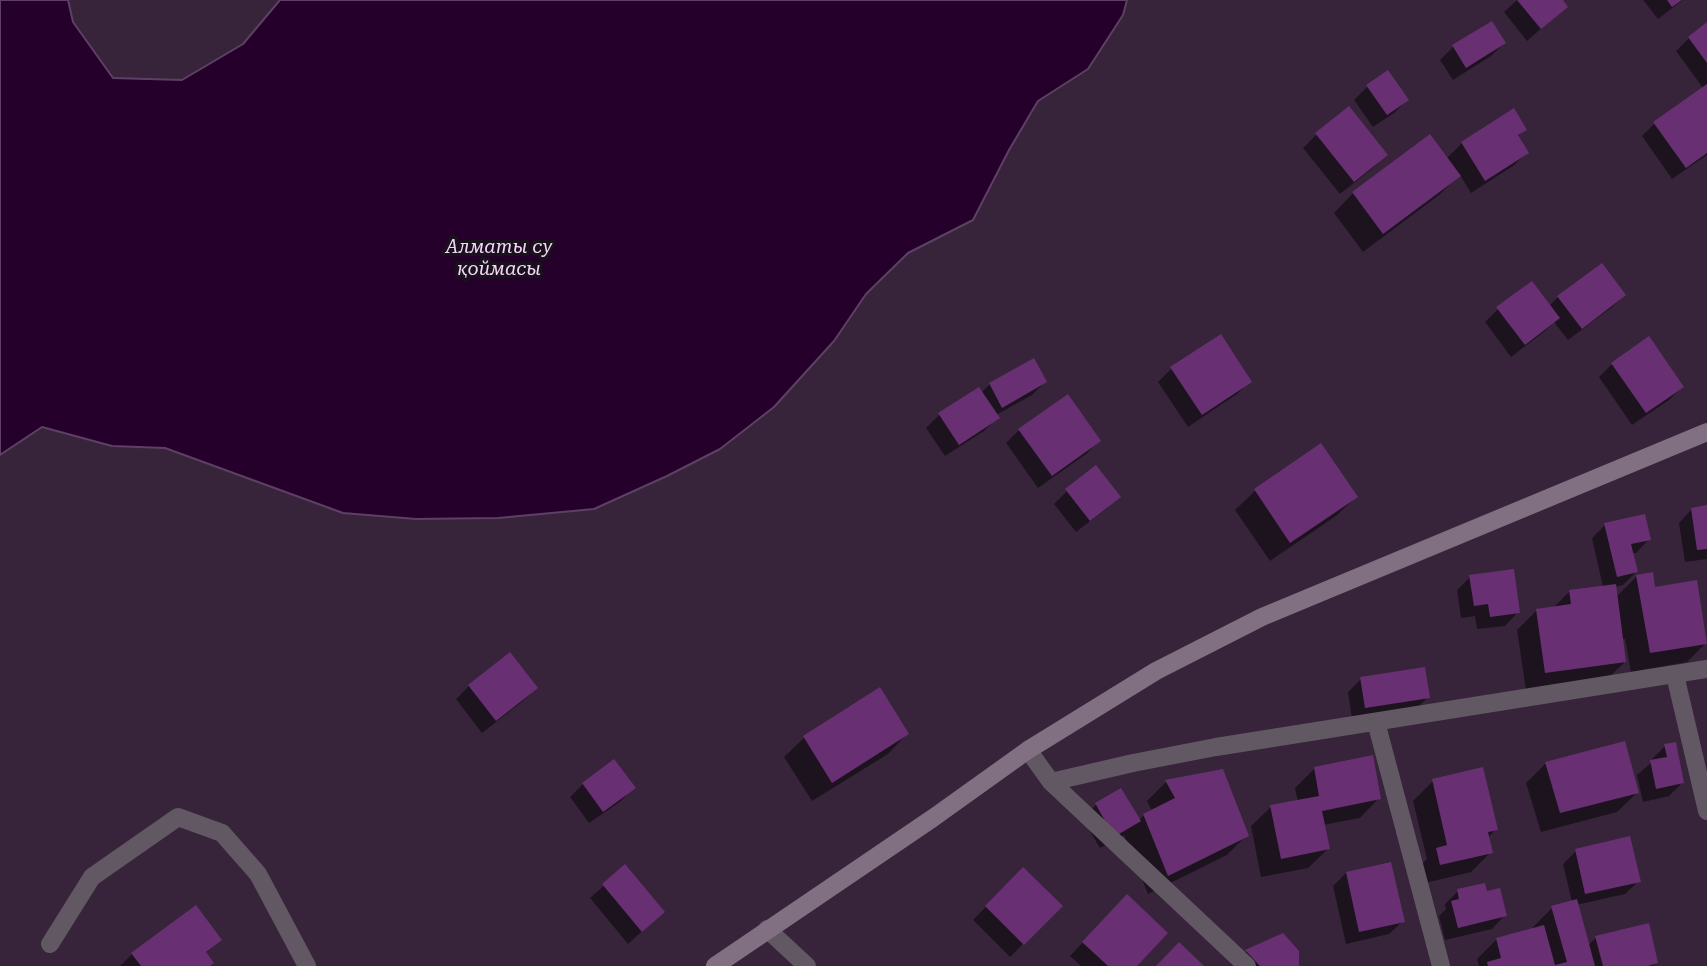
<!DOCTYPE html>
<meta charset="utf-8">
<style>
body{margin:0}
canvas{display:block;background:#37233a}
</style>
<canvas width="1707" height="966"></canvas>
<script>
const c = document.querySelector('canvas').getContext('2d');
c.lineJoin = 'round';
function fillPath(path, color) { c.fillStyle = color; c.fill(path, 'evenodd'); }
const poly = rows => new Path2D(rows.map(r => 'M' + r).join(''));
function stroke(path, color, width, dash) { c.strokeStyle = color; c.lineWidth = width; c.lineCap = dash ? 'butt' : 'round'; c.setLineDash(dash || []); c.stroke(path); }
function label(font, color, halo, rows, align = 'center') {
  c.font = font + ' "Roboto Serif",serif'; c.lineWidth = 7; c.setLineDash([]); c.textBaseline = 'middle'; c.strokeStyle = halo; c.fillStyle = color; for (const [text, x, y, turn = 0] of rows) {
    c.save(); c.translate(x, y); c.rotate((+turn || 0) * Math.PI / 180); c.textAlign = isNaN(turn) ? turn : align; if (halo) c.strokeText(text, 0, 0); c.fillText(text, 0, 0); c.restore();
  }
}
const water = poly([
 [0,0,68,0,73,22,113,78,182,80,243,44,280,0,1127,0,1123,15,1088,69,1038,101,1009,150,973,220,908,253,866,294,834,341,774,407,720,449,667,476,594,509,498,518,416,519,343,513,165,448,112,446,42,427,0,455,0,0]
]);
const shadow = poly([
 [1517,0,1560,0,1566,7,1527,41,1504,12],
 [1643,0,1683,0,1658,19],
 [1707,25,1707,155,1672,179,1642,136,1655,123,1703,88,1676,51,1689,38],
 [1504,43,1491,56,1453,80,1440,60,1453,47],
 [1388,72,1407,100,1394,113,1373,127,1354,100,1367,87],
 [1349,108,1386,155,1373,168,1340,194,1303,148,1316,135],
 [1513,111,1525,129,1517,137,1527,153,1513,166,1471,193,1460,175,1439,195,1363,252,1334,213,1353,193,1446,159,1462,143],
 [1624,295,1611,308,1568,340,1554,322,1545,331,1511,357,1485,322,1498,309,1549,306,1558,297],
 [1648,338,1682,387,1669,400,1632,425,1599,377,1612,364],
 [1033,360,1045,382,1032,395,996,415,997,418,984,431,945,456,926,428,939,415,981,393,990,384],
 [1171,369,1250,381,1237,394,1188,427,1158,382],
 [1019,430,1099,441,1086,454,1038,488,1006,443],
 [1321,445,1356,497,1336,516,1270,561,1235,510,1255,491],
 [1067,491,1119,496,1106,509,1076,532,1054,504],
 [1707,507,1707,559,1685,562,1679,523,1692,509],
 [1605,525,1649,539,1636,553,1632,553,1636,572,1623,585,1615,587,1616,597,1637,576,1654,589,1706,643,1687,662,1631,672,1625,639,1622,639,1625,662,1605,681,1526,691,1517,630,1537,610,1553,608,1570,591,1603,587,1592,538],
 [1470,577,1518,612,1505,626,1477,629,1475,616,1461,618,1457,590],
 [1361,679,1428,697,1415,710,1352,720,1348,692],
 [469,686,536,688,523,701,482,733,456,699],
 [879,690,907,734,888,754,812,801,784,757,804,738],
 [1665,746,1682,783,1669,796,1643,802,1637,775,1652,762,1652,759],
 [1546,763,1637,793,1617,812,1541,832,1526,783],
 [1315,768,1379,798,1360,818,1323,825,1328,849,1308,868,1261,877,1251,826,1271,807,1298,802,1295,788],
 [1433,781,1496,829,1488,838,1491,852,1471,872,1421,884,1417,869,1427,859,1413,801],
 [1166,782,1247,835,1227,855,1148,894,1124,835,1100,848,1082,818,1096,805,1121,790,1138,821,1144,815,1152,811,1147,801],
 [583,784,634,787,621,801,589,823,570,797],
 [1576,851,1639,881,1625,894,1576,905,1587,946,1596,938,1656,963,1653,966,1479,966,1477,959,1496,940,1533,930,1533,927,1552,908,1572,902,1563,864],
 [625,867,649,925,628,944,590,898],
 [1023,869,1061,906,1010,957,973,920],
 [1346,873,1403,921,1389,934,1346,944,1333,886],
 [1458,891,1486,893,1505,915,1492,929,1445,940,1439,916,1446,909,1445,904],
 [1114,909,1134,966,1081,966,1070,956],
 [1283,935,1297,966,1234,966,1233,964,1246,952],
 [220,940,205,954,209,966,120,966,132,954]
]);
const building = poly([
 [1517,0,1563,0,1568,7,1541,29],
 [1667,0,1682,0,1672,7],
 [1492,21,1506,43,1466,68,1452,45],
 [1707,22,1707,63,1688,37],
 [1388,70,1409,100,1387,115,1366,85],
 [1707,84,1707,153,1686,168,1653,122],
 [1349,106,1388,155,1354,182,1315,133],
 [1514,108,1527,130,1518,135,1529,153,1485,181,1461,142],
 [1430,134,1461,176,1383,234,1352,192],
 [1602,263,1626,295,1582,329,1557,296],
 [1532,281,1560,318,1525,345,1496,307],
 [1221,334,1252,382,1202,415,1170,367],
 [1649,336,1684,387,1646,413,1611,363],
 [1034,358,1047,382,1002,408,989,383],
 [979,387,1000,418,959,445,938,413],
 [1068,394,1101,441,1052,476,1018,429],
 [1321,443,1358,497,1290,543,1254,489],
 [1096,465,1121,497,1090,521,1065,489],
 [1707,505,1707,549,1697,550,1691,508],
 [1645,514,1651,540,1631,544,1638,572,1617,577,1604,523],
 [1514,569,1520,613,1490,617,1488,604,1474,606,1469,575],
 [1653,572,1655,587,1697,580,1707,644,1650,653,1636,575],
 [1616,584,1626,662,1545,673,1536,609,1571,604,1569,590],
 [510,652,538,688,496,721,468,685],
 [1425,667,1430,698,1365,708,1360,677],
 [880,687,909,734,832,783,803,736],
 [1625,741,1639,793,1560,813,1545,762],
 [1676,742,1684,783,1656,789,1650,760,1667,757,1664,744],
 [1373,755,1381,799,1322,811,1330,849,1281,859,1270,805,1319,796,1314,767],
 [614,759,636,788,603,812,582,783],
 [1483,767,1498,830,1488,832,1493,853,1440,865,1436,848,1447,845,1432,779],
 [1223,769,1249,836,1168,876,1143,814,1175,798,1165,780],
 [1121,788,1141,821,1114,837,1095,803],
 [1630,836,1641,882,1585,894,1575,849],
 [1391,862,1405,922,1359,932,1346,872],
 [625,864,665,912,642,932,602,884],
 [1023,867,1063,906,1024,945,985,906],
 [1485,883,1487,891,1500,888,1507,916,1458,928,1451,901,1459,899,1457,889],
 [1127,894,1168,933,1137,966,1108,966,1082,942],
 [1577,899,1595,966,1488,966,1487,962,1501,958,1496,938,1544,925,1555,965,1567,962,1551,906],
 [196,905,222,940,206,952,214,963,210,966,141,966,131,953],
 [1649,923,1658,963,1648,966,1603,966,1595,936],
 [1283,933,1299,951,1299,966,1260,966,1245,950],
 [1179,942,1204,966,1156,966]
]);
const street = poly([
 [1675,675,1707,811],
 [1376,722,1441,966],
 [1028,750,1051,782,1247,966],
 [1051,782,1133,763,1216,747,1707,669],
 [767,929,807,966],
 [50,944,92,877,178,817,222,833,258,874,307,966]
]);
const secondary = poly([
 [715,966,933,818,1028,750,1156,671,1262,617,1707,432]
]);
const waterNames = [
 ["Алматы су",499,247],
 ["қоймасы",499,269]
];
fillPath(water, '#24002b');
stroke(water, '#5d4063', 2);
fillPath(shadow, '#0007');
fillPath(building, '#683072');
stroke(street, '#625863', 18);
stroke(secondary, '#807082', 18);
label('italic 19px', '#f5d5fa', '#19111b', waterNames);
</script>
